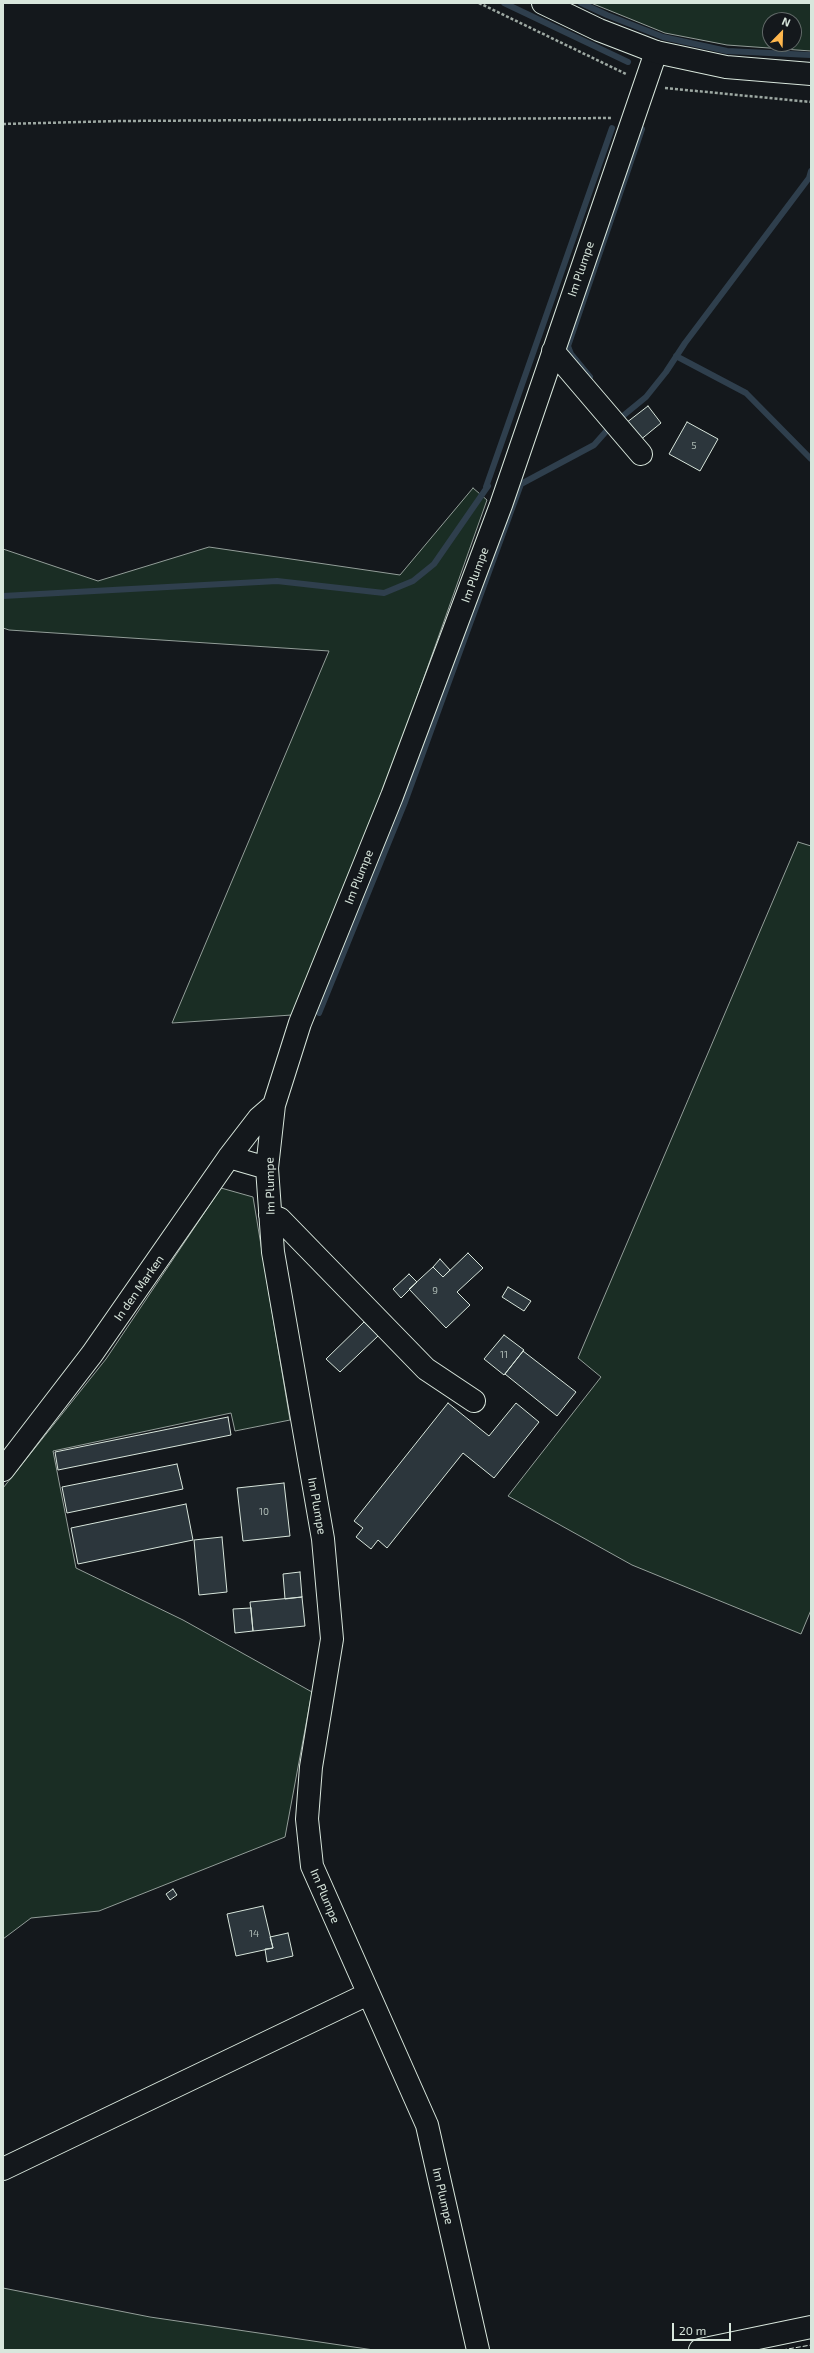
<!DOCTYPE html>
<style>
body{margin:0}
#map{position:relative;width:814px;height:2353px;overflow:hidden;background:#14181c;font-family:"Exo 2",sans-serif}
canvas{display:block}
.frame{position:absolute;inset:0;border:4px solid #d8e6dc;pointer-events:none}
.north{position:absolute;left:762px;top:12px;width:40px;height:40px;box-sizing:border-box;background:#14181c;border:1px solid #626a69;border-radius:50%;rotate:23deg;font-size:11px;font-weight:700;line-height:16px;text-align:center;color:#d8e6dc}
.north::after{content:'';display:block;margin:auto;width:14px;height:18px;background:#ffb74d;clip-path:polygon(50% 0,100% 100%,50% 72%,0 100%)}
.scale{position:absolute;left:672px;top:2323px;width:59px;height:18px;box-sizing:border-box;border:2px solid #d8e6dc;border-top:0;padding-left:5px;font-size:12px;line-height:14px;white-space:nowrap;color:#d8e6dc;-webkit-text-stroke:3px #14181c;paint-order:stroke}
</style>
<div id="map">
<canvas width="814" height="2353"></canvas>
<div class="frame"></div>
<div class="north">N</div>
<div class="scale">20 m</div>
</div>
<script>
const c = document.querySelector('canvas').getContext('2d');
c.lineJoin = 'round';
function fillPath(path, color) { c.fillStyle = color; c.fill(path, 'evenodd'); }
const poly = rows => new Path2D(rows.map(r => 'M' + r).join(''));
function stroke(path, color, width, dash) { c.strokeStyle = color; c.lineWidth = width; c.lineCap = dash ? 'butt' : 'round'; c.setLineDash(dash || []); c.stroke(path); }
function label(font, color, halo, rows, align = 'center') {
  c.font = font + ' "Exo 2",sans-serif'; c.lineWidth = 3; c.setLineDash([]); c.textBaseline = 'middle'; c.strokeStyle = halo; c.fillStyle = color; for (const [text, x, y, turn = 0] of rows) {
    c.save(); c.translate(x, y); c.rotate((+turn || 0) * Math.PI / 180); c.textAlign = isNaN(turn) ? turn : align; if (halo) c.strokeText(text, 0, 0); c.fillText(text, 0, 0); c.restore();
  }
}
const green = poly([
 [591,3,811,3,811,51,727,45,665,33,591,3],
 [770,20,794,20,794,44,770,44,770,20],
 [473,488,487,500,383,793,292,1015,172,1023,329,651,9,630,3,628,3,549,98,581,209,547,400,575,473,488],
 [798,842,811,846,811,1610,801,1634,632,1565,508,1496,601,1377,578,1358,798,842],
 [221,1188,253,1197,290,1420,235,1431,231,1413,53,1451,76,1568,183,1620,312,1692,285,1837,99,1911,31,1918,3,1939,3,1488,106,1359,221,1188],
 [3,2288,150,2317,374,2350,3,2350,3,2288]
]);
const stream = poly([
 [504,3,628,62],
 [581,3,607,15,663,37,727,51,811,55],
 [676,356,746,393,811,459],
 [590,377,571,354,568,346,642,129],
 [618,420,646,397,666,372,685,343,809,178,811,171],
 [518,483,521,484,594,445,610,427],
 [486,487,612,128],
 [3,596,277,581,384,593,413,581,434,564,488,486],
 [319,1013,405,802,521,484]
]);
const building = poly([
 [648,406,661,423,639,441,626,423,648,406],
 [687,422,718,439,700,471,669,454,687,422],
 [468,1253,483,1268,457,1292,470,1305,446,1328,409,1289,433,1267,443,1277,468,1253],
 [440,1259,450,1270,443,1277,433,1267,440,1259],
 [409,1274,417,1282,401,1298,393,1289,409,1274],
 [508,1287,531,1301,524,1311,502,1297,508,1287],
 [364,1322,378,1336,340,1372,326,1359,364,1322],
 [504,1335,524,1350,504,1375,484,1359,504,1335],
 [523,1351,576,1392,557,1416,505,1374,523,1351],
 [448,1403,489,1436,516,1403,539,1422,494,1478,463,1453,387,1548,378,1540,371,1549,356,1537,363,1528,354,1521,448,1403],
 [228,1417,231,1435,58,1470,55,1452,228,1417],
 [177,1464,183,1489,67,1513,62,1487,177,1464],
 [284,1483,290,1536,243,1541,237,1488,284,1483],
 [186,1504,193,1540,78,1564,71,1528,186,1504],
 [222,1537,227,1592,199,1595,194,1540,222,1537],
 [300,1572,302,1597,285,1599,283,1574,300,1572],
 [302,1597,305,1626,253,1631,250,1602,302,1597],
 [251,1608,253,1631,235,1633,233,1609,251,1608],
 [173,1889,177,1895,170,1900,166,1894,173,1889],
 [263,1906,273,1948,236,1956,227,1914,263,1906],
 [288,1933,293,1956,267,1962,265,1949,273,1948,270,1937,288,1933]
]);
const path = poly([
 [479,3,626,74],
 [665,88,811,102],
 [3,124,119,121,612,118]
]);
const minor = poly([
 [553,351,641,454],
 [229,1157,267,1168],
 [270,1215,280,1219,426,1369,474,1401],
 [3,1470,92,1354,229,1157,259,1118,274,1105],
 [3,2169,368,1994],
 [478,2350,427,2125,312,1866,307,1819,311,1767,332,1639,323,1539,273,1252,267,1168,274,1105,300,1023,392,796,501,505,656,52],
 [700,2350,811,2327]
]);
const major = poly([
 [543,3,599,30,656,52,726,67,811,74]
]);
const fence = poly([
 [782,2350,811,2345]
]);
const numberNames = [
 ["5",694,446],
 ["9",435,1291],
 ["11",504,1355],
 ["10",264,1512],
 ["14",254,1934]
];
const streetNames = [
 ["Im Plumpe",581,269,-71],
 ["Im Plumpe",475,575,-70],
 ["Im Plumpe",359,877,-68],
 ["Im Plumpe",270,1186,-91],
 ["In den Marken",139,1288,-55],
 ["Im Plumpe",317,1506,80],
 ["Im Plumpe",325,1896,67],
 ["Im Plumpe",443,2196,77]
];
fillPath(green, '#1a2d24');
stroke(green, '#939e99', 1);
stroke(stream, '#2f3f4d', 6);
fillPath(building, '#2c363c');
stroke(building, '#d8e6dc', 1);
stroke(minor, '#d8e6dc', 24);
stroke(major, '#d8e6dc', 24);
stroke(path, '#9da8a2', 2.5, [3, 2]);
stroke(minor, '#14181c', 22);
stroke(major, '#14181c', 22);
stroke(fence, '#d8e6dc', 1, [5, 2]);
label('10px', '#adbab4', null, numberNames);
label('12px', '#d8e6dc', '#14181c', streetNames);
</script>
